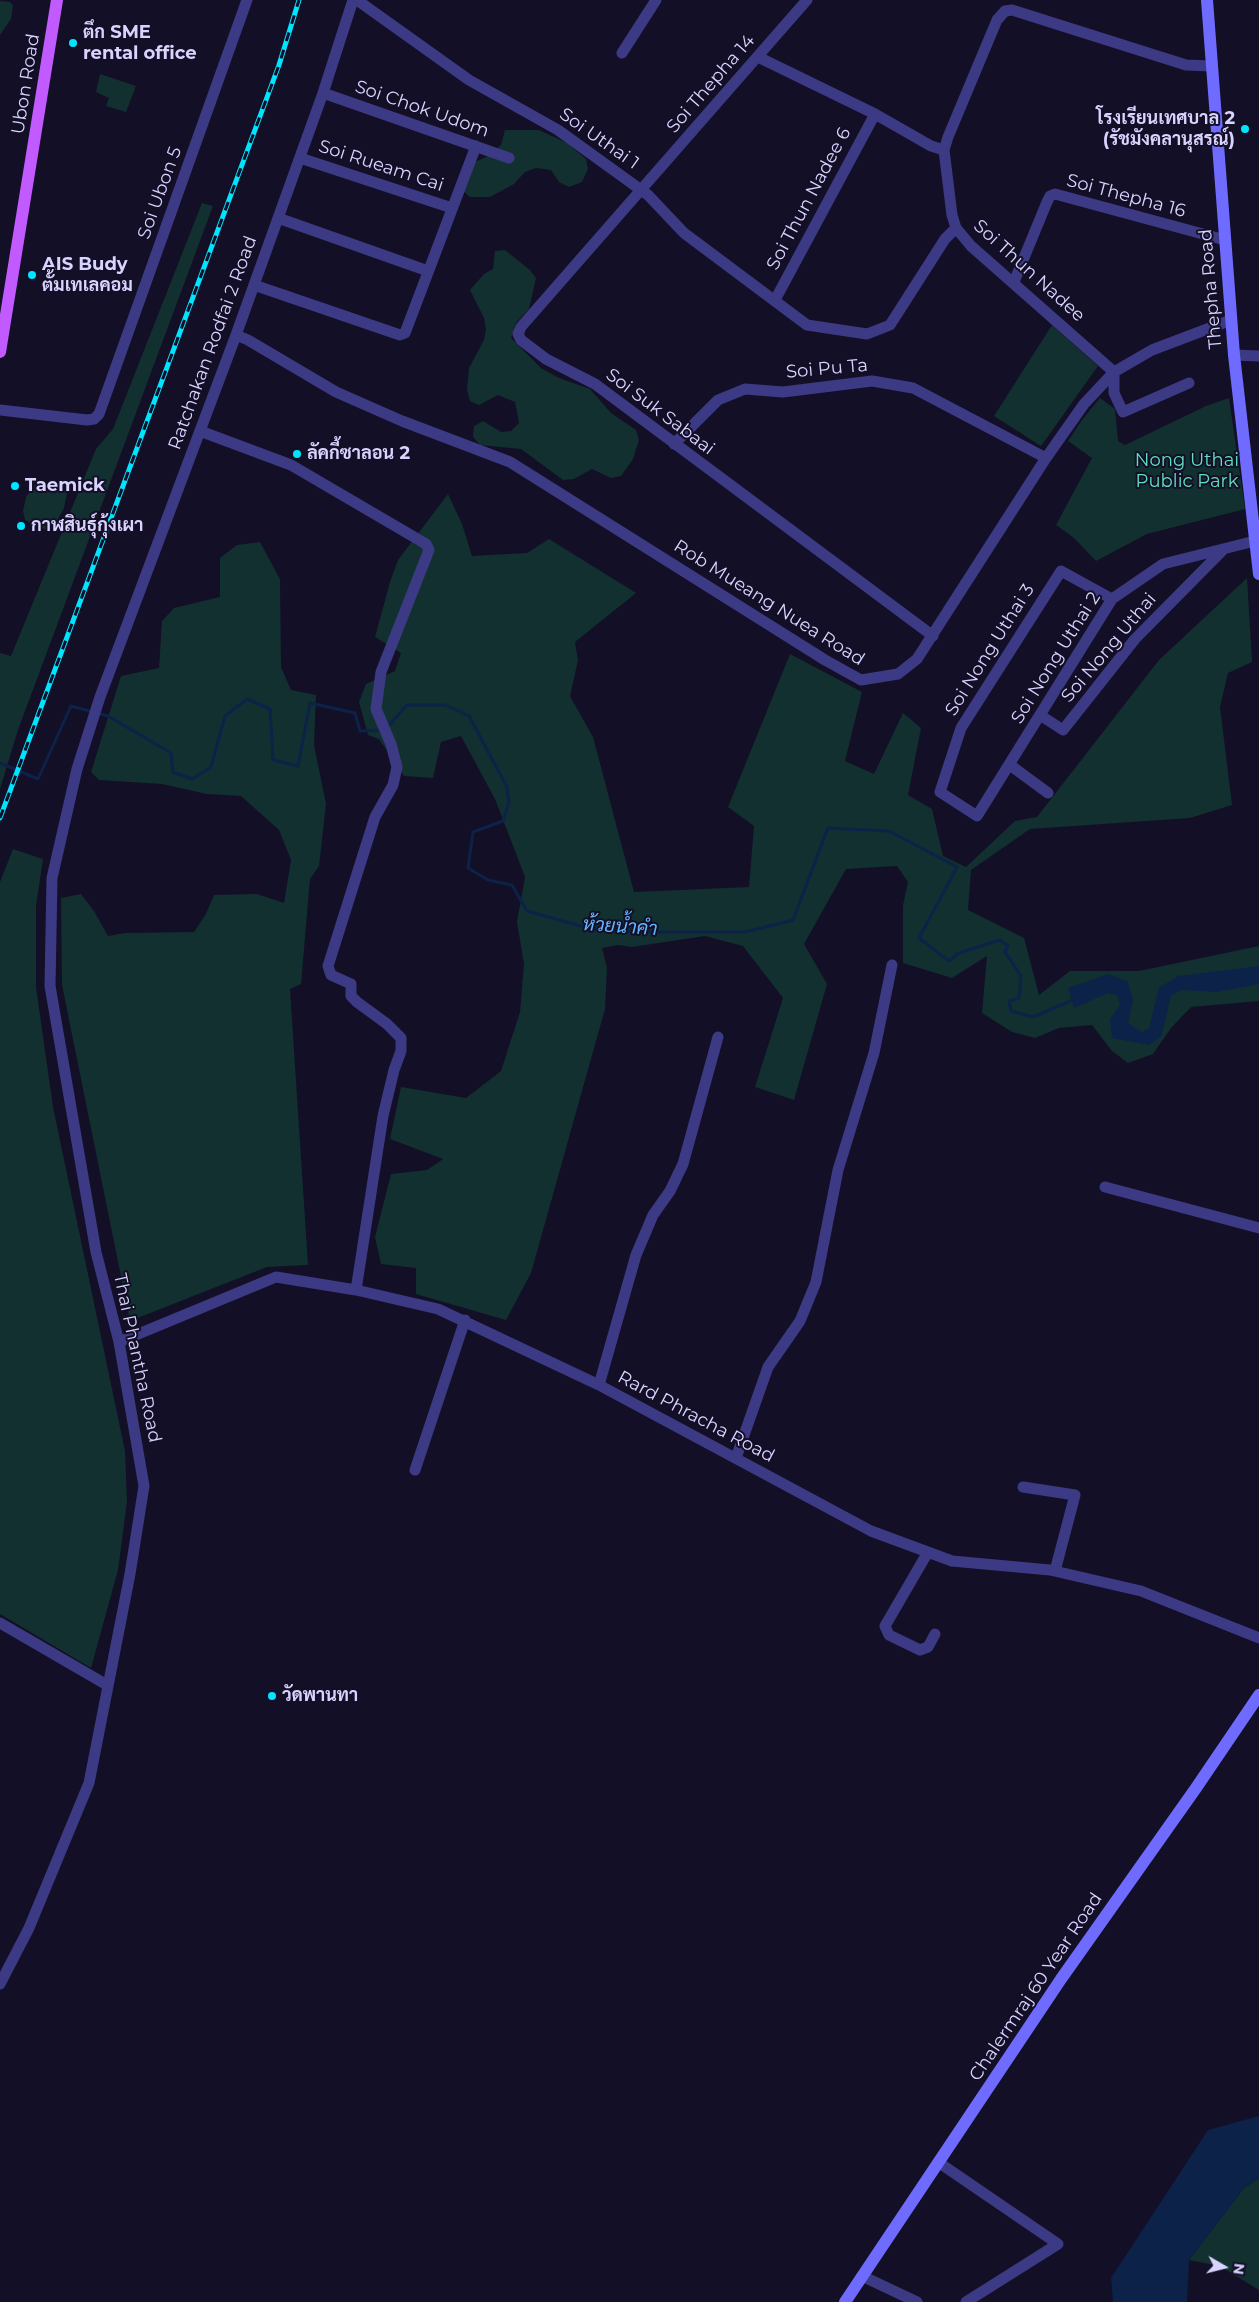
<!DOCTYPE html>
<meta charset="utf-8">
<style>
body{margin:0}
#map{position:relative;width:1259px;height:2302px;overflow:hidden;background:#130f26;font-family:Montserrat,sans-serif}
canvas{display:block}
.north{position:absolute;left:1199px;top:2242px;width:50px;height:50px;-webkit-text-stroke:4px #130f26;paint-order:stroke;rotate:98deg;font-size:14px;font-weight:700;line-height:20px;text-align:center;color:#d9d4ff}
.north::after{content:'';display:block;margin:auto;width:18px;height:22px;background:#d9d4ff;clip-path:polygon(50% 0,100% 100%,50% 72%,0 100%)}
</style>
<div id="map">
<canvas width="1259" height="2302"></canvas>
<div class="north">N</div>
</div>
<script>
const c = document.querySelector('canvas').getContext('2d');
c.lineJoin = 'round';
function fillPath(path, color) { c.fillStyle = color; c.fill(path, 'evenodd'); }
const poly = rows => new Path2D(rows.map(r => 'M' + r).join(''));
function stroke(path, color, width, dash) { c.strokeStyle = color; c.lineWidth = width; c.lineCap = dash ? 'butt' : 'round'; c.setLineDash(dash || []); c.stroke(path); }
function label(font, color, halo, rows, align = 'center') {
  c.font = font + ' Montserrat,Sarabun,sans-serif'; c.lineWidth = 4; c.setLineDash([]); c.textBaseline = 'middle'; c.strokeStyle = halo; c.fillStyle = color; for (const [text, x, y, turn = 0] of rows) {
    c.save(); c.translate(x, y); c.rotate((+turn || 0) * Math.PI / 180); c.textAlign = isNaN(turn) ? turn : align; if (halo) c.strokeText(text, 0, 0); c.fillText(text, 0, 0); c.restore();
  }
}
const green = poly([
 [0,1,10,2,13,5,11,19,0,35],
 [100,74,136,86,126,112,106,106,109,98,96,92],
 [505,130,539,130,567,143,586,159,588,169,582,182,569,187,559,182,551,170,536,168,525,172,514,184,490,197,470,197,462,190,475,162,488,156,501,145],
 [202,203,213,206,18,730,0,789,0,653,11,656,96,449,113,429],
 [505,250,530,270,536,278,529,309,516,323,511,338,541,368,559,378,590,389,611,413,636,430,639,440,633,459,621,476,611,478,592,469,574,479,563,480,521,449,480,445,473,437,474,426,483,421,501,432,511,431,519,423,515,402,498,395,479,405,470,401,467,390,469,368,484,340,486,329,484,318,470,290,484,274,493,269,495,251],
 [1052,325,1098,366,1041,446,994,416],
 [1100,398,1115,409,1118,441,1125,445,1206,406,1229,398,1245,509,1147,534,1096,561,1074,538,1056,525,1092,458,1068,441,1082,420],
 [38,481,65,490,67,494,64,508,53,528,49,531,25,520,23,511,26,497],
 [448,494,462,524,472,556,527,553,549,539,636,593,575,642,578,660,570,696,593,737,634,892,749,887,754,826,728,807,790,654,862,692,845,761,874,774,903,713,921,728,908,795,932,809,943,856,966,867,1015,821,1037,817,1159,660,1247,578,1252,662,1228,673,1220,707,1232,805,1190,818,1030,829,971,870,968,910,1024,938,1039,995,1070,971,1139,971,1259,946,1259,1001,1191,1007,1171,1028,1153,1054,1128,1063,1112,1051,1092,1025,1059,1028,1035,1038,1012,1032,982,1013,987,956,952,978,903,963,903,905,908,882,897,866,846,869,804,944,827,984,794,1100,755,1087,783,998,743,946,705,936,632,947,618,945,602,948,607,968,605,1009,531,1273,506,1320,416,1294,416,1268,381,1264,375,1237,391,1174,427,1170,443,1159,390,1139,401,1087,466,1098,501,1071,520,1012,524,964,517,922,525,877,495,799,461,736,441,742,433,778,404,776,379,739,368,735,359,702,366,684,395,671,401,653,375,637,390,582,398,560],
 [260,542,280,579,281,667,291,690,316,695,314,745,326,804,319,866,310,879,301,984,290,989,308,1265,267,1267,130,1321,62,985,61,898,81,894,94,911,108,936,125,933,194,932,206,914,214,895,257,894,284,903,291,860,279,830,241,796,207,794,162,784,99,780,91,772,121,676,159,668,162,621,174,608,220,597,220,558,237,545],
 [13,849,43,859,36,906,36,987,53,1107,125,1451,127,1502,118,1570,91,1668,0,1614,0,882],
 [1259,2178,1259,2290,1220,2266,1189,2260,1244,2188]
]);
const water = poly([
 [1259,966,1259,984,1217,992,1181,990,1171,996,1161,1037,1149,1045,1112,1038,1110,1019,1120,1005,1117,995,1108,993,1074,1008,1068,988,1109,974,1128,982,1133,1000,1128,1023,1142,1032,1149,1028,1159,988,1178,976],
 [1259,2116,1259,2178,1244,2188,1189,2260,1187,2302,1113,2302,1111,2278,1208,2130]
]);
const stream = poly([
 [0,763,38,779,71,706,108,716,171,753,173,772,192,779,211,767,225,716,247,699,270,709,273,760,298,766,310,703,355,713,360,731,385,730,407,705,445,705,469,716,507,787,509,802,503,821,473,832,468,868,488,880,512,885,527,911,595,930,646,932,745,932,793,920,828,828,889,831,957,867,919,938,949,961,959,953,1000,940,1008,946,1005,952,1021,976,1019,998,1009,1001,1011,1011,1033,1017,1075,999]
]);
const street = poly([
 [357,0,469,80,558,130,648,195,684,233,807,325,867,334,890,325,945,239,956,228],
 [807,0,521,327,518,334,521,340,546,359,595,384,933,636],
 [622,53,656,0],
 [758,57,875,114,931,146,944,150,952,215,956,228,971,246,1114,372,1114,393,1123,412,1189,383],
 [323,93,509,158],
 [944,150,948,137,997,20,1005,11,1012,10,1186,65,1211,66],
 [300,158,452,208],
 [278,218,428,271],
 [1014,282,1047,202,1050,196,1055,194,1225,240],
 [254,285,400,335,405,333,476,146],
 [775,300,875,114],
 [236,335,248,340,336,392,402,421,510,462,825,660,861,680,898,674,917,659,1046,458,1084,404,1114,372,1152,350,1231,320],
 [1234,355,1259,356],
 [0,410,87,420,94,419,99,414,247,0],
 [200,431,291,465,426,544,429,550,381,672,376,709,391,744,397,767,393,785,375,817,328,966,331,975,351,984,351,996,357,1002,387,1024,401,1038,401,1051,394,1070,383,1116,356,1290],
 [674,444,718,400,745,389,783,392,872,381,913,388,1046,458],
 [1112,599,1061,571,961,728,940,792,977,816,1112,599,1163,564,1255,541],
 [1040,715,1063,730,1135,639,1223,550],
 [1010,765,1048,793],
 [1105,1187,1259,1228],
 [119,1342,276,1277,356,1290,438,1309,599,1385,871,1531,952,1561,1050,1570,1141,1591,1259,1638],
 [599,1385,636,1255,653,1215,670,1191,683,1164,718,1037],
 [736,1458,768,1367,800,1321,816,1282,838,1170,874,1053,892,965],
 [415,1470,465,1320],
 [1023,1487,1075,1495,1055,1571],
 [928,1552,885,1626,889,1635,920,1650,928,1647,935,1634],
 [0,1623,107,1685],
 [0,1984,29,1928,89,1783,130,1574,144,1486,119,1342,96,1252,50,986,52,878,77,769,100,697,236,335,323,93,353,0],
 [938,2162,1058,2244,966,2302],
 [862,2276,917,2302]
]);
const secondary = poly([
 [1207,0,1234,355,1259,574],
 [845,2302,1061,1979,1196,1788,1259,1695]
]);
const primary = poly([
 [0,352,57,0]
]);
const rail = poly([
 [0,818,279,65,299,0]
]);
const markers = [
 [73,43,5,"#00e5ff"],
 [1245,129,5,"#00e5ff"],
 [32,275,5,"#00e5ff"],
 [297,454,5,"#00e5ff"],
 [15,486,5,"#00e5ff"],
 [21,526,5,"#00e5ff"],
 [272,1696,5,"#00e5ff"]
];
const poiNames = [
 ["ตึก SME",83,33],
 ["rental office",83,54],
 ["โรงเรียนเทศบาล 2",1235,119,"right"],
 ["(รัชมังคลานุสรณ์)",1235,140,"right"],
 ["AIS Budy",42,265],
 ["ตั้มเทเลคอม",42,286],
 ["ลัคกี้ซาลอน 2",307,454],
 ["Taemick",25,486],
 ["กาฬสินธุ์กุ้งเผา",31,526],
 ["วัดพานทา",282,1696]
];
const streetNames = [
 ["Ubon Road",26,84,-81],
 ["Soi Thepha 14",711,84,-49],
 ["Soi Chok Udom",422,109,19],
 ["Soi Uthai 1",599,139,35],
 ["Soi Rueam Cai",381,166,18],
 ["Soi Ubon 5",160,193,-70],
 ["Soi Thepha 16",1126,196,15],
 ["Soi Thun Nadee 6",809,199,-62],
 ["Soi Thun Nadee",1029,271,42],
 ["Thepha Road",1211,289,-95],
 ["Ratchakan Rodfai 2 Road",213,343,-70],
 ["Soi Pu Ta",827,369,-5],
 ["Soi Suk Sabaai",660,412,37],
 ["Rob Mueang Nuea Road",769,603,32],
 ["Soi Nong Uthai",1109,648,-50],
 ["Soi Nong Uthai 3",990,650,-58],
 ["Soi Nong Uthai 2",1056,658,-58],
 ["Thai Phantha Road",137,1358,78],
 ["Rard Phracha Road",696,1417,28],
 ["Chalermraj 60 Year Road",1036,1987,-56]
];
const parkNames = [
 ["Nong Uthai",1187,461],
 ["Public Park",1187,482]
];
const waterNames = [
 ["ห้วยน้ำคำ",620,927,4]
];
fillPath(green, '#12302f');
fillPath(water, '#0c2248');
stroke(stream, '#0c2248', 3);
stroke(street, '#3d3a85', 11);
stroke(secondary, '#6f6bff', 12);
stroke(primary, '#c25bff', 12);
stroke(rail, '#00e5ff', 5);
stroke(rail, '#130f26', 3, [9]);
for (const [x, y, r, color] of markers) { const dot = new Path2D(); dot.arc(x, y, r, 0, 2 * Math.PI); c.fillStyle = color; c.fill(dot); stroke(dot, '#130f26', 2); }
label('bold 18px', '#d9d4ff', '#130f26', poiNames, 'left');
label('18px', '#d9d4ff', '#130f26', streetNames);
label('18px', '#5fe0c0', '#130f26', parkNames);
label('italic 19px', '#62b6ff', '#130f26', waterNames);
</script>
